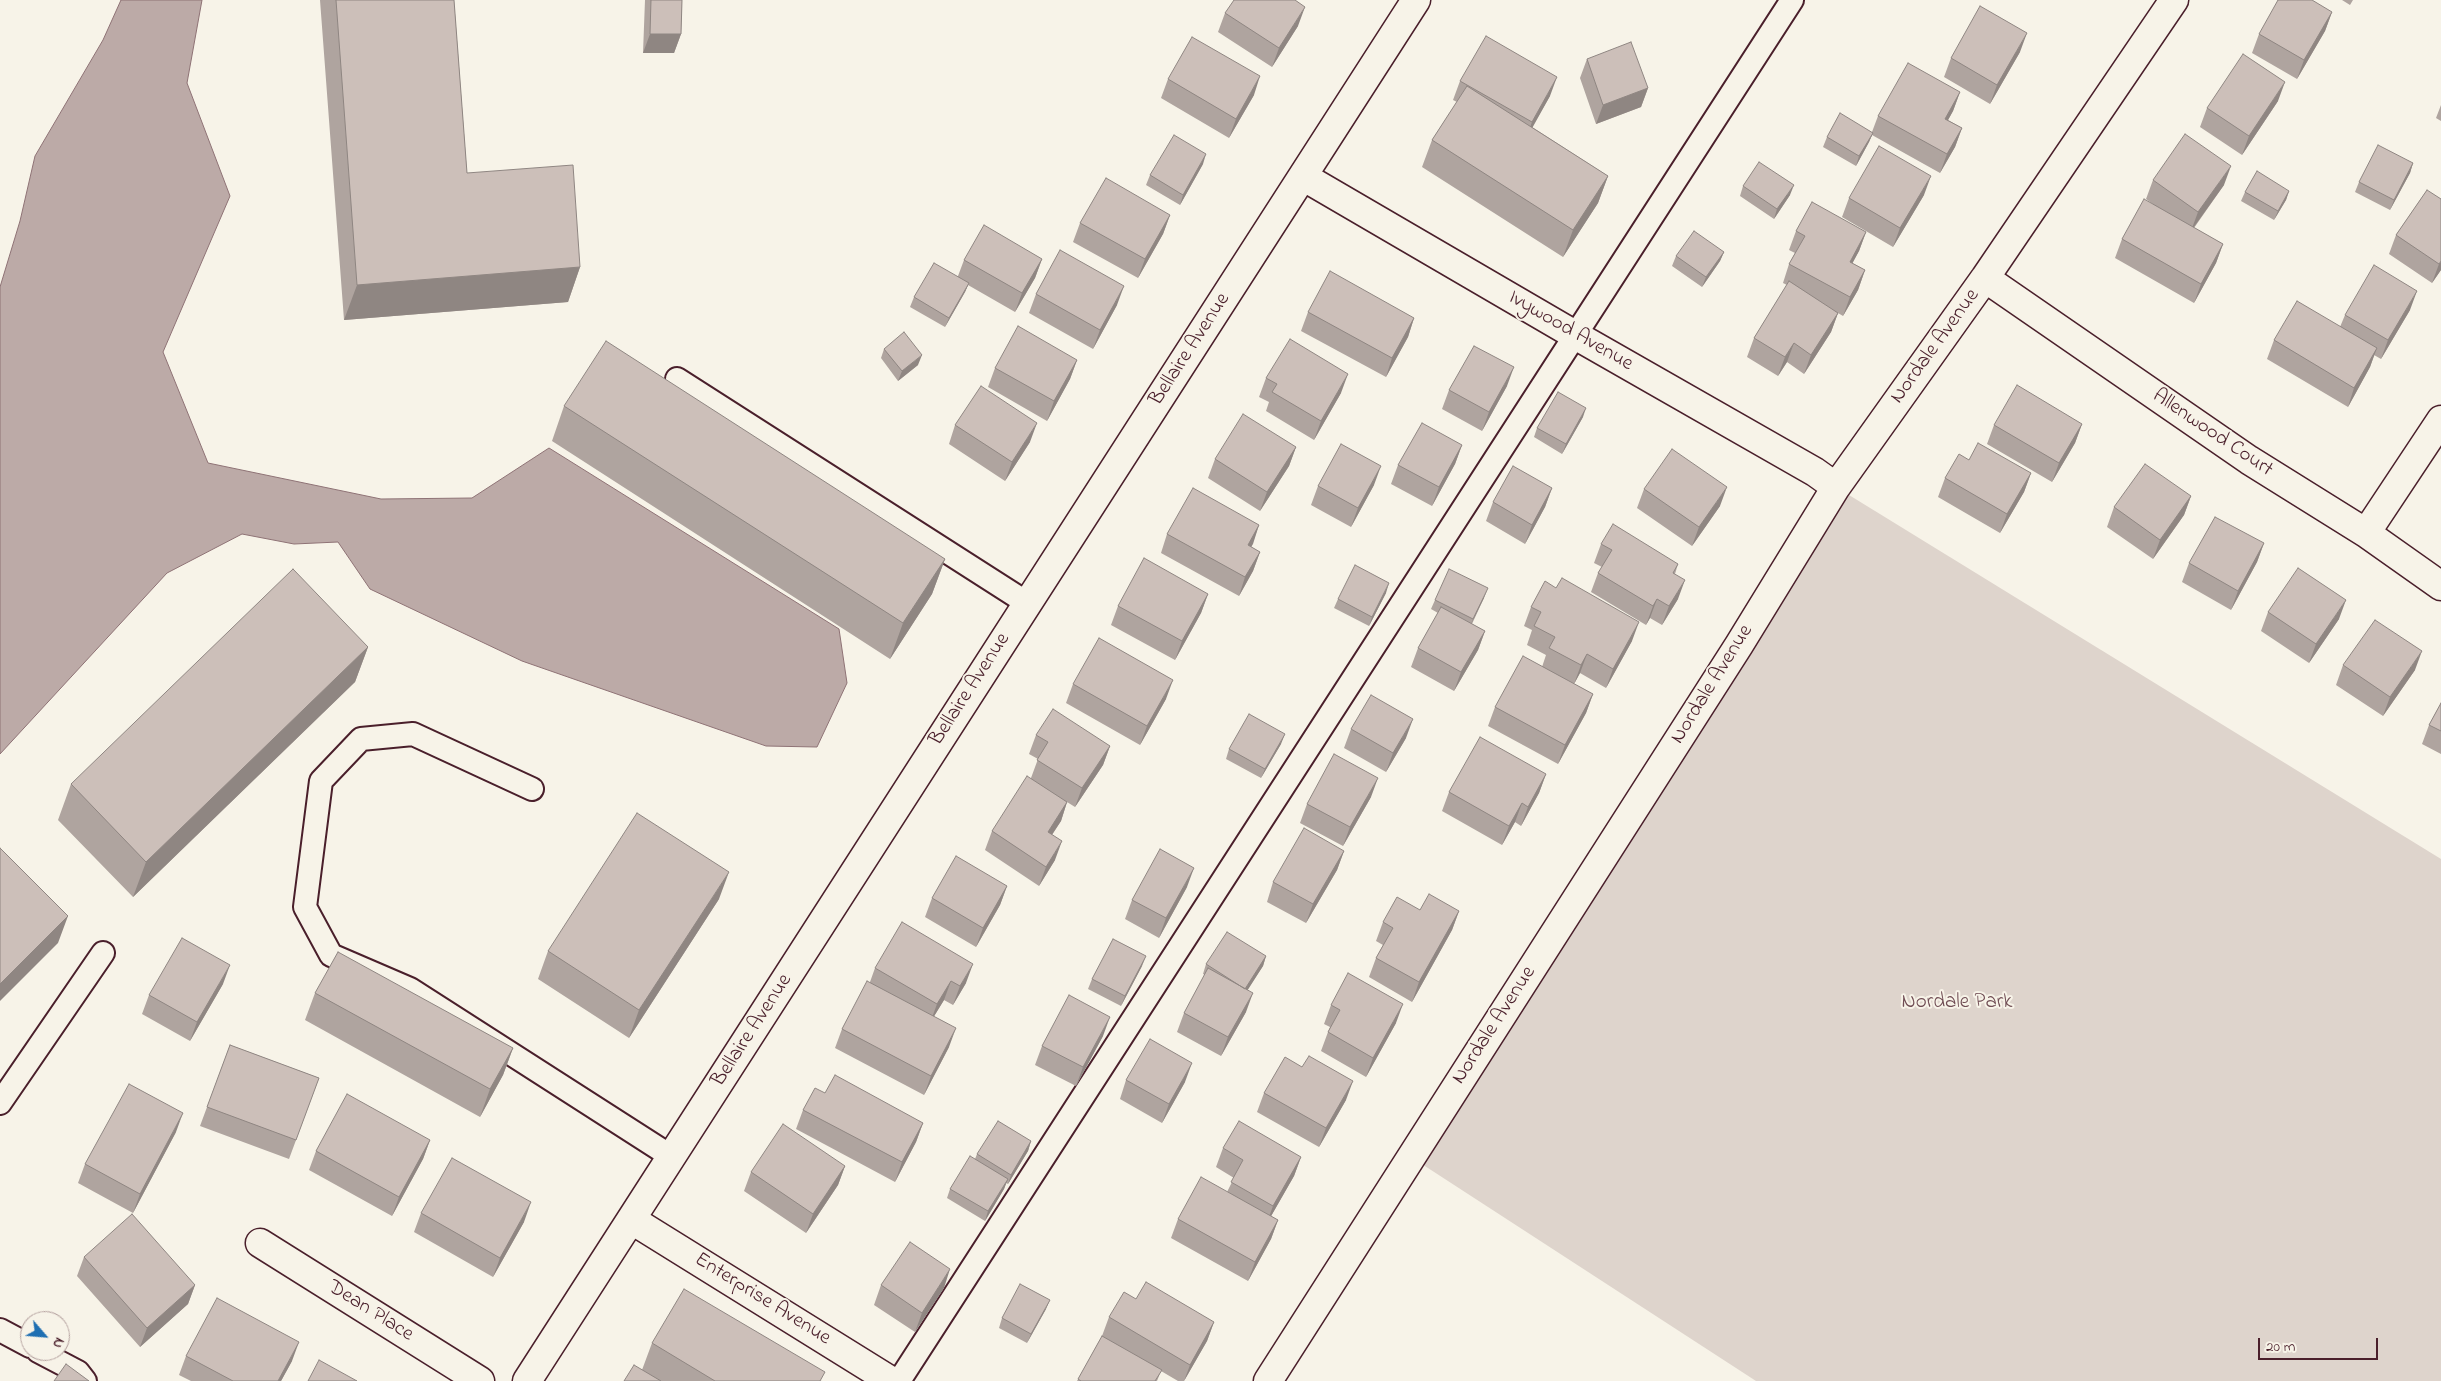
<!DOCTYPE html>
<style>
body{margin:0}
#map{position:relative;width:2441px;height:1381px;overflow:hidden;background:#f7f3e8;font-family:"Indie Flower",sans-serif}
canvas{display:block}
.north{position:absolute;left:20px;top:1311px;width:50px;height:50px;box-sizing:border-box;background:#f7f3e8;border:1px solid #b29e9c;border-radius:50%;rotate:117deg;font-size:14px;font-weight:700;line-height:20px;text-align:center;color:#4a1f2b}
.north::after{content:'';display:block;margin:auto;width:18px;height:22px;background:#1f6fb2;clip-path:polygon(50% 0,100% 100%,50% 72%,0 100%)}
.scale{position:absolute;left:2258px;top:1338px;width:120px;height:22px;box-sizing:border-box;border:2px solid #4a1f2b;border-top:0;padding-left:6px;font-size:15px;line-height:18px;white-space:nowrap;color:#4a1f2b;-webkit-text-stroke:4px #f7f3e8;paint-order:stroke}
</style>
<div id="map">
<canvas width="2441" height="1381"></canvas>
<div class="north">N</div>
<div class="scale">20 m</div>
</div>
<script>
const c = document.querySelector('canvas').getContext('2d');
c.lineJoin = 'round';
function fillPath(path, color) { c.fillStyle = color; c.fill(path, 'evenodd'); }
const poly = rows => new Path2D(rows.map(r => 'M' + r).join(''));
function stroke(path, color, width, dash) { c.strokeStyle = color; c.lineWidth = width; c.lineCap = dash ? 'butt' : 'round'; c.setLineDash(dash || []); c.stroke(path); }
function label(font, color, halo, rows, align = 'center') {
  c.font = font + ' "Indie Flower",sans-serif'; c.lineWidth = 4; c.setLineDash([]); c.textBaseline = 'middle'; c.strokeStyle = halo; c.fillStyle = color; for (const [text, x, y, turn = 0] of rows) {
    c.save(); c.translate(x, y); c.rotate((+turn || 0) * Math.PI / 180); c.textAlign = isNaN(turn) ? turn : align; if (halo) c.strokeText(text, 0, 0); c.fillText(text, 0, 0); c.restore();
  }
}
const green = poly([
 [1836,487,2441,859,2441,1381,1756,1381,1411,1157]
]);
const water = poly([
 [121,0,202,0,187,83,230,196,163,352,208,463,381,499,472,498,549,448,839,629,847,683,817,747,766,746,522,661,370,589,338,542,294,544,242,534,167,573,0,754,0,287,20,221,35,156,103,40,121,0]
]);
const service = poly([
 [677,379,1027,603],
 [532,789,413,734,361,739,321,781,305,907,331,955,410,989,672,1157],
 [0,1103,103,953],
 [0,1330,30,1346],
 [38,1351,78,1372,85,1381],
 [899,1381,1792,0]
]);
const minor = poly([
 [1304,177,1575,335,1815,472,1836,487],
 [1985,278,2249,460,2366,533,2441,586],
 [2366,533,2441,420],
 [632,1220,891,1381],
 [260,1243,480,1381],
 [527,1381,1416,0],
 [1268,1381,1739,645,1836,487,1985,278,2174,0]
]);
const wall = poly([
 [320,0,454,0,467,173,580,267,568,302,344,320],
 [645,0,682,0,681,34,674,53,643,53],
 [2342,0,2353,0,2350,5],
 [2332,12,2325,31,2297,79,2252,53,2259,34],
 [1225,13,1298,26,1272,67,1218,32],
 [2020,52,1990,104,1944,77,1951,58],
 [1587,59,1648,88,1641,107,1596,124,1580,78],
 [1168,79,1254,95,1229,138,1161,98],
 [1460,81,1550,96,1532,127,1608,176,1598,203,1563,257,1422,167,1432,140,1457,102,1453,100],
 [1960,92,1953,111,1948,120,1962,128,1955,147,1940,173,1872,135,1869,142,1856,166,1823,147,1827,137,1872,132,1878,116],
 [2278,101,2242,155,2200,127,2207,108],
 [2441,105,2441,121,2436,118],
 [2413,163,2410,173,2390,210,2355,192,2359,182],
 [1203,164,1180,205,1146,185,1150,175],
 [2153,180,2224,185,2194,228,2223,244,2216,263,2194,303,2115,258,2122,239,2154,205,2146,199],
 [1743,186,1790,195,1774,219,1740,196],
 [2427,190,2441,270,2432,283,2389,254,2396,235],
 [2289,191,2286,200,2274,220,2241,201,2245,192],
 [1924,195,1893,247,1842,217,1849,198],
 [1170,215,1163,234,1138,278,1073,242,1080,223],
 [1796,231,1866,232,1859,251,1852,263,1865,270,1858,290,1843,316,1838,313,1831,332,1804,374,1787,362,1778,376,1747,357,1754,338,1787,285,1783,283,1789,264,1795,253,1789,250],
 [1724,252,1720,261,1702,287,1672,266,1676,256],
 [1042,259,1035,278,1015,312,968,285,965,292,945,327,910,307,914,297,958,276,964,260],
 [1036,294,1117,305,1093,349,1029,313],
 [2410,310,2381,359,2374,355,2370,367,2348,407,2267,359,2274,340,2340,327,2345,315],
 [1308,312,1414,318,1408,337,1386,377,1301,331],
 [884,349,918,365,898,381,881,358],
 [1077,360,1070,379,1047,421,988,387,995,368],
 [1266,378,1341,393,1314,440,1266,411,1269,402,1259,397],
 [1507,386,1482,431,1442,409,1449,390],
 [564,406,945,559,932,594,890,659,552,441],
 [1583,417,1562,454,1534,437,1537,428],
 [2082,424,2075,443,2052,482,1987,444,1994,425],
 [955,425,1030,442,1005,481,949,444],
 [1462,445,1455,464,1432,506,1391,484,1398,465],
 [1296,447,1289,466,1260,511,1208,478,1215,459],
 [1969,460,2031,473,2024,492,2000,533,1938,497,1945,478],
 [1374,485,1351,527,1311,505,1318,486],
 [1552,488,1545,507,1525,544,1486,521,1493,502],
 [1644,489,1720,506,1692,546,1637,508],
 [2191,496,2184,515,2153,559,2107,527,2114,507],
 [1259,525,1251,547,1260,552,1253,571,1239,596,1161,553,1167,534],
 [2264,543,2257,562,2231,610,2182,582,2189,563],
 [1601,544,1678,564,1675,574,1678,599,1662,625,1650,618,1646,625,1591,592,1598,573,1602,567,1594,563],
 [1386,593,1369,626,1334,608,1338,599],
 [1208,594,1201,613,1175,660,1111,625,1118,606],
 [1484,598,1472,624,1485,631,1478,650,1454,691,1411,667,1418,648,1438,613,1431,609,1435,600],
 [1531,607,1632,641,1606,688,1580,673,1574,684,1593,694,1586,713,1558,764,1488,726,1495,707,1542,667,1546,655,1527,645,1532,630,1524,626],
 [2268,612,2339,619,2309,663,2261,631],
 [368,647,355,682,133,897,58,820,71,784],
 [2343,665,2415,670,2383,716,2336,685],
 [1073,684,1166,699,1140,745,1066,703],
 [2441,703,2441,754,2422,744,2429,725],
 [1351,729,1406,738,1386,772,1344,748],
 [1036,735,1110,746,1103,765,1075,807,1067,802,1061,821,1052,835,1055,860,1039,886,985,850,992,831,1031,778,1038,759,1029,754],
 [1281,744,1261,778,1226,759,1229,749],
 [1546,774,1539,793,1521,826,1515,822,1502,845,1442,811,1449,792],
 [1371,797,1343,846,1300,823,1307,804],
 [1344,851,1337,870,1306,923,1267,902,1273,882],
 [1007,886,1000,905,976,947,925,917,932,898],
 [1187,887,1159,938,1125,919,1132,900],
 [719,899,629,1038,538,979,548,951],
 [1420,910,1459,911,1452,930,1412,1002,1369,977,1376,958,1383,945,1376,941,1383,922],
 [1266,956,1263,966,1247,990,1246,1012,1221,1056,1177,1032,1184,1013,1205,975,1203,974,1206,964],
 [1142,966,1121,1006,1088,989,1092,979],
 [875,968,966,983,953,1005,944,1000,934,1016,949,1047,924,1095,835,1048,842,1029,870,982],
 [223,984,190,1041,142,1014,149,995],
 [315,993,513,1048,503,1075,480,1117,305,1020],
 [1331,1005,1396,1023,1366,1077,1321,1051,1328,1032,1330,1027,1324,1024],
 [1103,1036,1076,1086,1035,1065,1042,1046],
 [230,1045,319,1078,289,1159,200,1126],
 [1302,1067,1346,1100,1319,1147,1257,1112,1264,1093],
 [1126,1080,1185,1082,1162,1123,1120,1099],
 [825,1093,923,1123,916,1142,895,1182,796,1129,803,1110],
 [176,1132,133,1213,78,1183,85,1164],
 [430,1140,423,1159,392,1216,309,1170,316,1151],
 [1031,1141,1028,1151,1008,1184,1006,1183,1004,1189,985,1221,947,1198,950,1189,975,1159,977,1154],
 [1223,1148,1301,1157,1294,1176,1271,1216,1278,1220,1271,1239,1248,1281,1171,1238,1178,1219,1227,1192,1234,1178,1216,1167],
 [845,1166,838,1185,806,1233,744,1191,751,1172],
 [421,1213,524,1222,493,1277,414,1232],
 [84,1257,195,1285,188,1304,140,1347,77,1276],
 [881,1285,944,1288,915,1332,874,1305],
 [1136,1299,1214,1322,1207,1341,1184,1381,1178,1381,1161,1371,1157,1381,1077,1381,1102,1336,1109,1317],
 [1046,1309,1027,1343,999,1328,1002,1318],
 [652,1343,822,1381,624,1381,642,1370],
 [186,1356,292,1361,281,1381,191,1381,179,1375]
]);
const shadedWall = poly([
 [1305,7,1298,26,1272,67,1279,48],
 [2332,12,2325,31,2297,79,2304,60],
 [2027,33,2020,52,1990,104,1997,85],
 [650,34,681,34,674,53,643,53],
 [1260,76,1254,95,1229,138,1236,119],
 [1557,77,1550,96,1525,141,1532,122],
 [2285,82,2278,101,2242,155,2249,136],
 [1648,88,1641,107,1596,124,1603,105],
 [1960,92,1953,111,1938,138,1945,119],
 [1962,128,1955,147,1940,173,1947,154],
 [1873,133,1869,142,1856,166,1859,156],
 [1206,154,1203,164,1180,205,1183,195],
 [2413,163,2410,173,2390,210,2394,200],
 [2231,166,2224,185,2191,231,2198,212],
 [1608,176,1598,203,1563,257,1573,230],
 [1931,176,1924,195,1893,247,1900,228],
 [1794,185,1790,195,1774,219,1777,209],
 [2289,191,2286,200,2274,220,2278,211],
 [1170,215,1163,234,1138,278,1145,259],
 [1866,232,1859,251,1843,281,1850,262],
 [2223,244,2216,263,2194,303,2201,284],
 [1724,252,1720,261,1702,287,1706,277],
 [1042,259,1035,278,1015,312,1022,293],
 [2441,261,2441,270,2432,283,2439,264],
 [580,267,568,302,344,320,357,285],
 [1865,270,1858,290,1843,316,1850,297],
 [969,283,965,292,945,327,949,318],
 [1124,286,1117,305,1093,349,1100,330],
 [2417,291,2410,310,2381,359,2388,340],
 [1838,313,1831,332,1804,374,1811,355],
 [1414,318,1408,337,1386,377,1392,358],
 [1794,343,1787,362,1778,376,1785,357],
 [2377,348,2370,367,2348,407,2354,388],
 [922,355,918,365,898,381,902,371],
 [1077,360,1070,379,1047,421,1054,401],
 [1514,367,1507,386,1482,431,1489,412],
 [1348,374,1341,393,1314,440,1321,421],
 [1586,408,1583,417,1562,454,1566,444],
 [1037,423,1030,442,1005,481,1012,462],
 [2082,424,2075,443,2052,482,2059,463],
 [1462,445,1455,464,1432,506,1439,487],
 [1296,447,1289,466,1260,511,1267,492],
 [1381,466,1374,485,1351,527,1358,508],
 [2031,473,2024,492,2000,533,2007,514],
 [1727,487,1720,506,1692,546,1699,527],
 [1552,488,1545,507,1525,544,1532,525],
 [2191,496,2184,515,2153,559,2160,540],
 [1259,525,1253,544,1241,564,1248,545],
 [2264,543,2257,562,2231,610,2238,591],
 [1260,552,1253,571,1239,596,1245,577],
 [945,559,932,594,890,659,903,623],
 [1685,580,1678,599,1662,625,1669,606],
 [1389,583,1386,593,1369,626,1372,617],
 [1488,588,1484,598,1469,628,1473,619],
 [1208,594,1201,613,1175,660,1182,641],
 [1657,599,1650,618,1646,625,1653,606],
 [2346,600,2339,619,2309,663,2316,644],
 [1639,622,1632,641,1606,688,1613,669],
 [1485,631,1478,650,1454,691,1461,672],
 [368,647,355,682,133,897,146,862],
 [2422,651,2415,670,2383,716,2390,697],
 [1587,654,1580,673,1574,684,1581,665],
 [1173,680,1166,699,1140,745,1147,726],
 [1593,694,1586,713,1558,764,1565,745],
 [1413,719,1406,738,1386,772,1393,753],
 [1285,734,1281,744,1261,778,1265,769],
 [1110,746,1103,765,1075,807,1082,788],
 [1546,774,1539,793,1521,826,1528,807],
 [1378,778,1371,797,1343,846,1350,827],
 [1067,802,1061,821,1041,851,1048,832],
 [1522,803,1515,822,1502,845,1509,826],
 [1062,841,1055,860,1039,886,1046,867],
 [1344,851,1337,870,1306,923,1313,904],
 [1194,868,1187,887,1159,938,1166,918],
 [729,872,719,899,629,1038,639,1010],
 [1007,886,1000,905,976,947,983,928],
 [1459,911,1452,930,1412,1002,1419,982],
 [68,916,58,943,0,1001,0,984],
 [1146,956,1142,966,1121,1006,1125,996],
 [1266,956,1263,966,1242,999,1245,989],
 [973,964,966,983,953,1005,960,986],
 [230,965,223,984,190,1041,197,1022],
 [951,981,944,1000,930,1023,937,1004],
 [1253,993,1246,1012,1221,1056,1228,1037],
 [1403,1004,1396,1023,1366,1077,1373,1058],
 [1110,1017,1103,1036,1076,1086,1083,1067],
 [956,1028,949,1047,924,1095,931,1076],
 [513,1048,503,1075,480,1117,490,1089],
 [1192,1063,1185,1082,1162,1123,1169,1104],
 [1353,1081,1346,1100,1319,1147,1326,1128],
 [183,1113,176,1132,133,1213,140,1194],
 [923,1123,916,1142,895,1182,902,1162],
 [430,1140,423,1159,392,1216,399,1197],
 [1031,1141,1028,1151,1008,1184,1011,1175],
 [1301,1157,1294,1176,1266,1225,1273,1206],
 [845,1166,838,1185,806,1233,813,1214],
 [1008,1179,1004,1189,985,1221,988,1211],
 [531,1202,524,1222,493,1277,500,1258],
 [1278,1220,1271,1239,1248,1281,1255,1262],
 [950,1269,944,1288,915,1332,922,1313],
 [195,1285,188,1304,140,1347,147,1328],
 [1050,1300,1046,1309,1027,1343,1031,1334],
 [1214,1322,1207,1341,1184,1381,1190,1365],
 [299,1342,292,1361,281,1381,278,1381]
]);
const building = poly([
 [336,0,454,0,467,173,573,165,580,267,357,285,336,0],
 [651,0,682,0,681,34,650,34,651,0],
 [1234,0,1295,0,1305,7,1279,48,1225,13,1234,0],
 [2278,0,2312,0,2332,12,2304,60,2259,34,2278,0],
 [1980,6,2027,33,1997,85,1951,58,1980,6],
 [1486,36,1557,77,1532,122,1460,81,1486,36],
 [1192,37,1260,76,1236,119,1168,79,1192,37],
 [1631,42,1648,88,1603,105,1587,59,1631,42],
 [2243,54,2285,82,2249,136,2207,108,2243,54],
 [1908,63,1960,92,1945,119,1962,128,1947,154,1878,116,1908,63],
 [1467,86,1608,176,1573,230,1432,140,1467,86],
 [1840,113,1873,133,1859,156,1827,137,1840,113],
 [2185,134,2231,166,2198,212,2153,180,2185,134],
 [1174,135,1206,154,1183,195,1150,175,1174,135],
 [2378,145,2413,163,2394,200,2359,182,2378,145],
 [1879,146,1931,176,1900,228,1849,198,1879,146],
 [1759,162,1794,185,1777,209,1743,186,1759,162],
 [2257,171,2289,191,2278,211,2245,192,2257,171],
 [1106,178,1170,215,1145,259,1080,223,1106,178],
 [2427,190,2441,199,2441,261,2439,264,2396,235,2427,190],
 [2144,199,2223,244,2201,284,2122,239,2144,199],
 [1812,202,1866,232,1850,262,1865,270,1850,297,1789,264,1805,236,1796,231,1812,202],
 [984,225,1042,259,1022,293,964,260,984,225],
 [1694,231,1724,252,1706,277,1676,256,1694,231],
 [1060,250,1124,286,1100,330,1036,294,1060,250],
 [934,263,969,283,949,318,914,297,934,263],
 [2374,265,2417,291,2388,340,2345,315,2374,265],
 [1330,271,1414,318,1392,358,1308,312,1330,271],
 [1789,281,1838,313,1811,355,1794,343,1785,357,1754,338,1789,281],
 [2297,301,2377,348,2354,388,2274,340,2297,301],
 [1018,326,1077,360,1054,401,995,368,1018,326],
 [904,332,922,355,902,371,884,349,904,332],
 [1290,339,1348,374,1321,421,1272,392,1277,384,1266,378,1290,339],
 [606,341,945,559,903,623,564,406,606,341],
 [1474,346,1514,367,1489,412,1449,390,1474,346],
 [2017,385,2082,424,2059,463,1994,425,2017,385],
 [981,386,1037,423,1012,462,955,425,981,386],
 [1558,392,1586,408,1566,444,1537,428,1558,392],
 [1243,414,1296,447,1267,492,1215,459,1243,414],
 [1422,423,1462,445,1439,487,1398,465,1422,423],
 [1978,443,2031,473,2007,514,1945,478,1959,454,1969,460,1978,443],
 [1341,444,1381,466,1358,508,1318,486,1341,444],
 [1672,449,1727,487,1699,527,1644,489,1672,449],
 [2145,464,2191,496,2160,540,2114,507,2145,464],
 [1513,466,1552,488,1532,525,1493,502,1513,466],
 [1193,488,1259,525,1248,545,1260,552,1245,577,1167,534,1193,488],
 [2215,517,2264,543,2238,591,2189,563,2215,517],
 [1613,524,1678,564,1673,573,1685,580,1669,606,1657,599,1653,606,1598,573,1612,550,1601,544,1613,524],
 [1144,558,1208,594,1182,641,1118,606,1144,558],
 [1355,565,1389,583,1372,617,1338,599,1355,565],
 [2298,568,2346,600,2316,644,2268,612,2298,568],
 [293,569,368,647,146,862,71,784,293,569],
 [1449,569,1488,588,1473,619,1435,600,1449,569],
 [1562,578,1639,622,1613,669,1587,654,1581,665,1549,648,1555,637,1534,626,1541,612,1531,607,1545,581,1556,588,1562,578],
 [1441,607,1485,631,1461,672,1418,648,1441,607],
 [2375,620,2422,651,2390,697,2343,665,2375,620],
 [1099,638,1173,680,1147,726,1073,684,1099,638],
 [1523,656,1593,694,1565,745,1495,707,1523,656],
 [1371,695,1413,719,1393,753,1351,729,1371,695],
 [2441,703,2441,731,2429,725,2441,703],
 [1053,709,1110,746,1082,788,1037,760,1048,742,1036,735,1053,709],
 [1249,714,1285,734,1265,769,1229,749,1249,714],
 [1480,737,1546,774,1528,807,1522,803,1509,826,1449,792,1480,737],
 [1334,754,1378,778,1350,827,1307,804,1334,754],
 [1027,776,1067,802,1048,832,1062,841,1046,867,992,831,1027,776],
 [637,813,729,872,639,1010,548,951,637,813],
 [1304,828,1344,851,1313,904,1273,882,1304,828],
 [0,848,68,916,0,984,0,848],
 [1160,849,1194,868,1166,918,1132,900,1160,849],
 [956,856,1007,886,983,928,932,898,956,856],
 [1429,894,1459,911,1419,982,1376,958,1393,928,1383,922,1397,897,1420,910,1429,894],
 [902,922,973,964,960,986,951,981,937,1004,875,968,902,922],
 [1227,932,1266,956,1245,989,1206,964,1227,932],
 [182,938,230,965,197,1022,149,995,182,938],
 [1113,939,1146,956,1125,996,1092,979,1113,939],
 [338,952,513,1048,490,1089,315,993,338,952],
 [1208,968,1253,993,1228,1037,1184,1013,1208,968],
 [1348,973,1403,1004,1373,1058,1328,1032,1340,1010,1331,1005,1348,973],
 [867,981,956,1028,931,1076,842,1029,867,981],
 [1069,995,1110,1017,1083,1067,1042,1046,1069,995],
 [1150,1039,1192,1063,1169,1104,1126,1080,1150,1039],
 [230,1045,319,1078,296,1140,207,1107,230,1045],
 [1309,1056,1353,1081,1326,1128,1264,1093,1285,1057,1302,1067,1309,1056],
 [835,1075,923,1123,902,1162,803,1110,815,1088,825,1093,835,1075],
 [129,1084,183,1113,140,1194,85,1164,129,1084],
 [347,1094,430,1140,399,1197,316,1151,347,1094],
 [998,1121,1031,1141,1011,1175,977,1154,998,1121],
 [1239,1121,1301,1157,1273,1206,1231,1182,1243,1160,1223,1148,1239,1121],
 [783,1124,845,1166,813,1214,751,1172,783,1124],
 [970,1156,1008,1179,988,1211,950,1189,970,1156],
 [452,1158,531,1202,500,1258,421,1213,452,1158],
 [1201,1177,1278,1220,1255,1262,1178,1219,1201,1177],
 [132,1214,195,1285,147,1328,84,1257,132,1214],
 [910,1242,950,1269,922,1313,881,1285,910,1242],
 [1146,1282,1214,1322,1190,1365,1109,1317,1124,1292,1136,1299,1146,1282],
 [1020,1284,1050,1300,1031,1334,1002,1318,1020,1284],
 [684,1289,825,1372,820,1381,715,1381,652,1343,684,1289],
 [217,1298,299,1342,278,1381,233,1381,186,1356,217,1298],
 [1102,1336,1162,1370,1155,1381,1081,1381,1078,1379,1102,1336],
 [319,1360,357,1381,308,1381,319,1360],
 [66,1364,89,1381,54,1381,66,1364],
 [634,1365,661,1381,624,1381,634,1365]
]);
const streetNames = [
 ["Ivywood Avenue",1570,332,30],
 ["Nordale Avenue",1936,347,-54],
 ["Bellaire Avenue",1191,350,-57],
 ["Allenwood Court",2212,434,34],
 ["Nordale Avenue",1713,685,-58],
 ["Bellaire Avenue",971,690,-57],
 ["Nordale Avenue",1495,1026,-57],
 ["Bellaire Avenue",753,1031,-57],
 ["Enterprise Avenue",762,1300,32],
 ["Dean Place",370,1312,32]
];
const parkNames = [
 ["Nordale Park",1957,1004]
];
fillPath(green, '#ded4cc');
fillPath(water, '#bcaaa7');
stroke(water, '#8e7275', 1);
stroke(service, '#4a1f2b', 26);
stroke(minor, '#4a1f2b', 31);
stroke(service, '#f7f3e8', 22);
stroke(minor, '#f7f3e8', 28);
fillPath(wall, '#afa49f');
fillPath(shadedWall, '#8f8682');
fillPath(building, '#ccbfb9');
stroke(building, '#8f8682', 1);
label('21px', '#4a1f2b', '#f7f3e8', streetNames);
label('21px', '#6f4c53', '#f7f3e8', parkNames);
</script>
